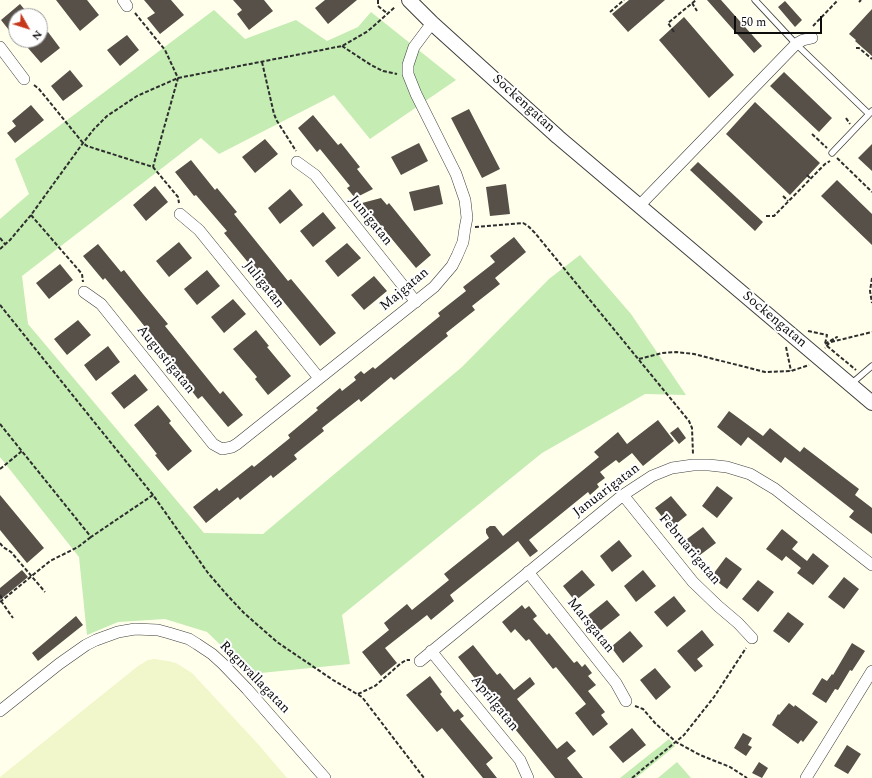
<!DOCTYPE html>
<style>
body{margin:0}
#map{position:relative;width:872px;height:778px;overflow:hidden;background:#ffffec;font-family:Spectral,serif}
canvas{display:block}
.north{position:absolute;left:8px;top:8px;width:40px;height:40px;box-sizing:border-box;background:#fff;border:1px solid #9e9e9e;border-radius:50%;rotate:129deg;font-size:11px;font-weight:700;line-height:16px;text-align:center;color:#0c0c0c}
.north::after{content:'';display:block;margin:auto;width:14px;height:18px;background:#c6381b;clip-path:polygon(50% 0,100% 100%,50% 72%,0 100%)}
.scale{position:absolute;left:734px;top:16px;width:88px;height:18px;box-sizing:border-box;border:2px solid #0c0c0c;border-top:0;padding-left:5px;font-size:12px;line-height:14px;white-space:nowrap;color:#0c0c0c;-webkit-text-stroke:3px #fff;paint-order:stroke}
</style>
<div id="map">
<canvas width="872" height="778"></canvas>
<div class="north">N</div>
<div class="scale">50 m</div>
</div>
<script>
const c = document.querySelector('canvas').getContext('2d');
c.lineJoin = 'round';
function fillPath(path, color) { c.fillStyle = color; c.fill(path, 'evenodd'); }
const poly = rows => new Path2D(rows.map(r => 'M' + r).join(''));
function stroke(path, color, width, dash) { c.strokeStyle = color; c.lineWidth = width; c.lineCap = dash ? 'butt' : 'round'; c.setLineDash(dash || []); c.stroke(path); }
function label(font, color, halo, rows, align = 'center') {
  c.font = font + ' Spectral,serif'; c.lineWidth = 4; c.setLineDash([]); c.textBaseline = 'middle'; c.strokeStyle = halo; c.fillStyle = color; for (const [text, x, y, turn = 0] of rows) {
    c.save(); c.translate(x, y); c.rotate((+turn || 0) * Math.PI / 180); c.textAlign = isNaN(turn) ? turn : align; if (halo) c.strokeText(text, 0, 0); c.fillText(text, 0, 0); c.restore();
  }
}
const farmland = poly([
 [154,659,168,661,176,663,192,673,258,744,287,778,0,778,0,777,138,666,148,660]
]);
const green = poly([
 [214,10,245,39,296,20,327,41,358,27,371,12,456,80,370,139,334,95,219,154,201,138,22,276,28,324,204,533,263,534,462,367,549,279,580,255,631,314,686,395,645,394,542,453,342,615,350,664,251,674,207,632,165,619,118,622,87,635,79,557,0,457,0,219,29,194,15,159],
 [669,739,675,746,636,778,620,778],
 [677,762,691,778,658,778]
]);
const building = poly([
 [56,0,87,0,99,15,80,31],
 [144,0,171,0,184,15,160,34,147,18,155,13],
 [233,0,264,0,273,11,249,30,237,14,242,10],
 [325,0,357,0,328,24,315,8],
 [629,0,665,0,628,32,612,14],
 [707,0,721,0,762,46,754,53],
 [785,1,802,20,795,27,778,7],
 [20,4,30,16,16,16,16,39,1,20],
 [872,9,872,56,855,41,856,40,849,34],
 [684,17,734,75,709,98,659,40],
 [48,32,60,48,41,63,28,48,38,40,40,40,40,38],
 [127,35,139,50,120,66,107,50],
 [70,70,83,86,63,101,51,86],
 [784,72,832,118,819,132,770,86],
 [755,102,820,163,790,195,726,134],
 [31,105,44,120,15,143,7,133,16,126,12,121],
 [469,109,500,169,482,178,451,118],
 [313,115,338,145,341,143,360,167,357,169,373,189,355,198,347,188,350,186,320,149,317,152,298,128],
 [265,139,278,154,255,173,242,157],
 [419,143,428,161,401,175,391,157],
 [872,144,872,171,858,158],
 [191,160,215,190,217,188,237,212,234,214,288,281,291,279,336,333,320,346,270,285,268,287,224,233,227,231,196,195,194,196,175,172],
 [698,162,763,222,755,231,690,170],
 [837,180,872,214,872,245,821,196],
 [506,184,510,214,490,216,486,187],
 [439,185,443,204,414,211,409,192],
 [155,186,168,202,146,221,133,205],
 [290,189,303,205,280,224,268,208],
 [381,198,387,205,389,203,431,255,416,268,362,203],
 [323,212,336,228,313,247,300,231],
 [514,237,526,252,495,278,500,284,472,306,475,310,446,333,448,336,394,380,391,377,361,402,359,399,322,428,324,431,294,455,297,459,273,478,271,475,240,500,238,497,206,523,193,507,217,488,219,491,252,465,254,467,290,438,288,435,318,410,316,408,340,388,342,391,356,380,354,377,361,371,364,374,373,367,375,369,440,316,438,313,466,291,463,287,495,262,490,256],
 [179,242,192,258,169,277,156,261],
 [347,243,361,258,338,277,325,261],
 [98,244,121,272,124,270,143,294,168,324,165,326,220,394,223,391,243,415,228,427,202,396,198,399,156,345,158,343,133,312,105,278,103,280,83,256],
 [60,264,73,280,49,299,36,283],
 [207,270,220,286,197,305,184,289],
 [374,276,387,291,364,310,351,295],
 [233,299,246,314,224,333,211,317],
 [78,320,91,335,67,355,54,339],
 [256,330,269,346,267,347,291,376,268,395,255,379,257,377,233,349],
 [108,346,120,362,96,381,84,365],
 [135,374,148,390,124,409,111,393],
 [158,405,171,421,169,423,192,451,168,471,155,455,157,454,134,425],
 [729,411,763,436,770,428,800,452,804,447,859,489,855,495,872,508,872,534,849,517,854,511,785,457,781,463,748,437,741,446,717,427],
 [658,420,674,441,643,466,632,453,619,463,616,460,600,472,605,478,597,484,599,487,590,495,588,492,529,540,538,551,530,557,518,541,450,595,454,601,431,620,427,615,385,648,397,663,381,676,362,652,389,630,384,623,407,604,412,610,449,580,444,574,489,538,486,533,486,529,490,526,495,526,503,536,599,457,594,452,618,432,627,444],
 [678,427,686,438,679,444,670,433],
 [717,486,733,498,717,518,702,506],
 [0,495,44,548,27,563,0,530],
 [671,496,687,515,671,528,655,508],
 [703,527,716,543,696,558,683,542],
 [782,529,798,542,792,549,807,561,813,553,829,566,813,585,797,573,801,568,786,556,782,561,766,549],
 [619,540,632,556,612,572,600,556],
 [726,557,742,569,727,589,711,577],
 [22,570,28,577,0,600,0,588],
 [582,570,595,585,575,601,563,586],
 [643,570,656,586,636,602,624,586],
 [844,577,859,589,844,609,828,597],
 [758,580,774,592,758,612,742,599],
 [674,596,686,611,667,627,654,612],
 [607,600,620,615,600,631,587,616],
 [522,605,525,609,529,606,537,616,533,619,547,635,549,633,574,663,577,661,582,667,585,664,592,673,588,676,596,685,588,691,605,712,601,715,608,724,593,736,575,713,586,704,556,667,553,669,529,639,526,641,515,629,511,633,502,622],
 [788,612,804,624,789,643,773,631],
 [76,616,83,625,38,661,32,653],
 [702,630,714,645,697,659,703,666,695,672,677,651],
 [630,631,643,646,623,663,611,647],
 [852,643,865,651,852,671,850,670,838,690,835,689,826,703,812,694,822,678,827,681,832,674,833,675],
 [473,645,497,675,500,673,514,690,530,677,535,684,517,699,557,749,567,741,576,751,567,758,583,778,555,778,506,718,509,716,497,700,493,703,486,696,488,695,458,657],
 [655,668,671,687,656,700,640,680],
 [430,676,442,692,440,694,454,712,458,709,464,716,460,719,493,758,486,764,497,778,483,778,442,728,437,732,406,695],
 [789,703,794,707,795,705,818,722,803,742,801,740,798,744,772,725,778,714,779,715],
 [632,728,646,745,623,763,609,747],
 [743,733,752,738,748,745,752,747,746,756,734,748],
 [847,745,861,754,848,774,834,766],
 [759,762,768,768,762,778,752,773]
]);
const path = poly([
 [378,0,378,6,388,14],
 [859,2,861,0],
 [692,3,697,11],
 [610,12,624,0],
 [135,13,165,50,178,78,153,167],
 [813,26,838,0],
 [674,32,668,23,696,0],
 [342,46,371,65,383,71,397,74],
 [856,48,859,48,872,59],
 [262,62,274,114,277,121,296,151],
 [34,85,39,89,83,143,87,146,153,167,178,197,179,203],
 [846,118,850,124],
 [812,134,827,148],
 [837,158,872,192],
 [807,175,811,179],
 [783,196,788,201],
 [31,215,82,274,83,282],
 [766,216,774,216,825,164,830,161],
 [475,227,523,223,528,226,535,233,689,421,692,428,693,454],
 [0,238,5,244],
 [0,249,10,240,31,215,83,143,94,129,107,116,137,96,178,78,342,46,368,31,395,7],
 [872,278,870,291,872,303],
 [0,305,153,495,208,573,228,596,244,613,277,642,333,680,362,697,424,778],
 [808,331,827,335,825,344],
 [831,342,872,332],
 [825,344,837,337,831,341,825,348],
 [827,346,856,370],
 [786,347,791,371],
 [639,359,662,353,676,352,694,354,765,372,791,371,809,365],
 [0,424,91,537,153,495],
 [0,469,22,451],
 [0,543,3,547,11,552,45,592],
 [0,595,3,600],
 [1,601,13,618],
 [0,602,50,561,78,547,91,537],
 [358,694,375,686,400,664,406,660,410,660],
 [635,706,643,709,655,723,676,742,700,755,730,767,747,778],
 [632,778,684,735,714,697,746,648]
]);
const service = poly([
 [755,0,796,44,869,114],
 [832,153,872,111],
 [851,384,872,366]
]);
const minor = poly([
 [123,0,127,6],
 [0,47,24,79],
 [297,162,315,175,416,302],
 [639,206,796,44,803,40,812,38],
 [180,214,199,230,319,378],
 [84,292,101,304,213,444,222,449,232,447,237,444,434,287,452,266,457,256,463,242,465,228,467,218,465,200,456,174,416,94,408,74,408,65,414,47,432,23],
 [623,495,693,582,718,606,738,623,752,638],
 [528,572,616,683,626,701],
 [431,651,520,760,528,778],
 [420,661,623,495,652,476,672,468,693,465,709,465,727,467,750,474,775,489,872,565],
 [0,711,59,664,86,645,96,640,118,632,135,629,158,630,169,633,189,639,197,644,212,654,223,664,247,689,325,778],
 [806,778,872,671]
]);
const tertiary = poly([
 [409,0,432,23,558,137,872,403]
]);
const streetNames = [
 ["Sockengatan",523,104,42],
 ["Junigatan",370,221,51],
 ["Juligatan",263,285,51],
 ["Majgatan",405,290,-40],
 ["Sockengatan",774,320,40],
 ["Augustigatan",165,360,51],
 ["Januarigatan",607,491,-37],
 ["Februarigatan",689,550,50],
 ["Marsgatan",590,626,51],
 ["Ragnvallagatan",254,678,46],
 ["Aprilgatan",494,704,51]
];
fillPath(farmland, '#f1f7ca');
fillPath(green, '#c4ecb3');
fillPath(building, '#565048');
stroke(service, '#3f3f3f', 7);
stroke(minor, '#3f3f3f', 12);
stroke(tertiary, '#3f3f3f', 16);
stroke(path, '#2e2e2e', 2, [4, 2]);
stroke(service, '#fff', 5.5);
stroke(minor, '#fff', 11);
stroke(tertiary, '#fff', 14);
label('14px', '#0c0c0c', '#fff', streetNames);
</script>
